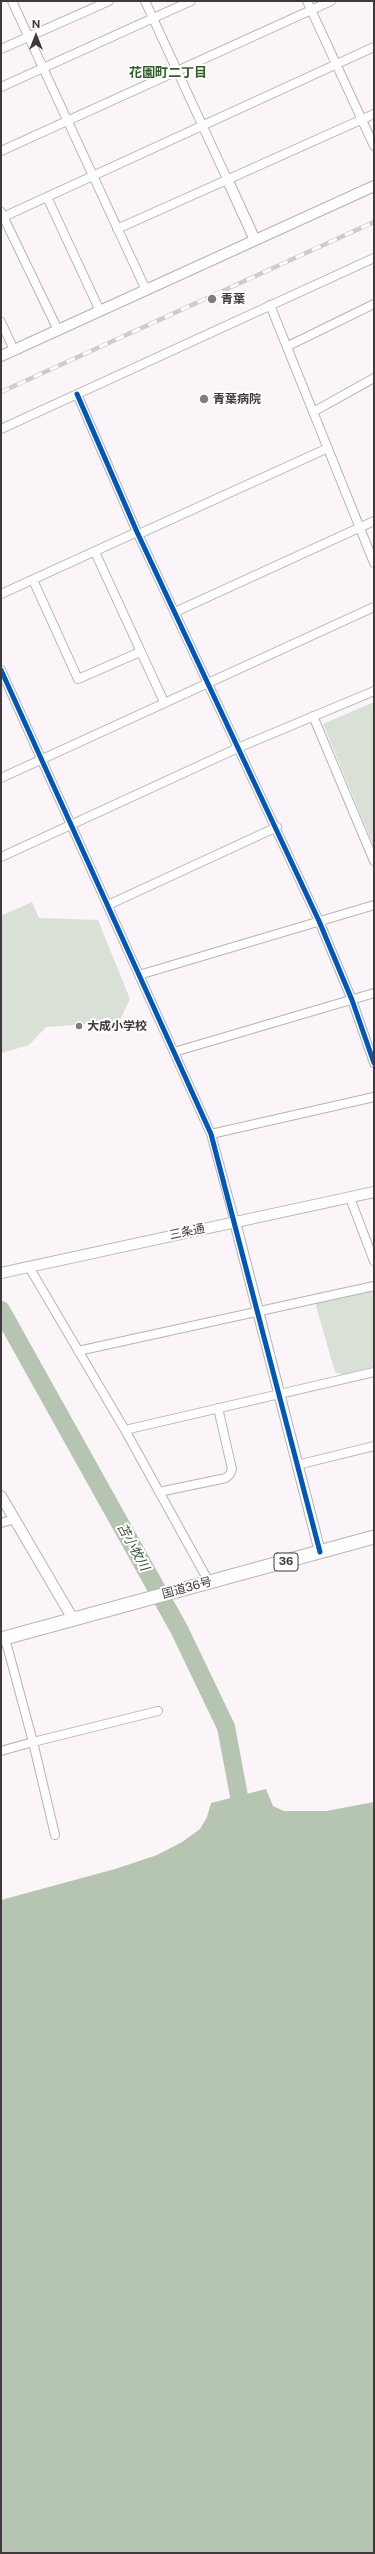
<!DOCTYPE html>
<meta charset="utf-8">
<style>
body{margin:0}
#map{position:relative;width:375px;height:2554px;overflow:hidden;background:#fbf5f9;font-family:"Public Sans",sans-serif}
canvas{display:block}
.frame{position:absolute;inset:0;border:2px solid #3f393d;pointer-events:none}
.north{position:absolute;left:16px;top:16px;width:40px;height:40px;-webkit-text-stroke:3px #fff;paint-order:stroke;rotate:0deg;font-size:11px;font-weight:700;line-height:16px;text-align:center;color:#3f393d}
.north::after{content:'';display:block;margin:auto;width:14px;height:18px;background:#3f393d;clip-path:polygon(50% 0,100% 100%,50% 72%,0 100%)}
</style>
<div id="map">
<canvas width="375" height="2554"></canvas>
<div class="frame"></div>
<div class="north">N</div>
</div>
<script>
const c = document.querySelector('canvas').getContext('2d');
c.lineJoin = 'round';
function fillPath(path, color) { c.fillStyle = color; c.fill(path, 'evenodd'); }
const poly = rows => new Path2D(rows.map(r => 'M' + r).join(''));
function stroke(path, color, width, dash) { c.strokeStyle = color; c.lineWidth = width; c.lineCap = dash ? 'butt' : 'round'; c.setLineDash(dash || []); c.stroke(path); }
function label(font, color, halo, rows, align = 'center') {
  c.font = font + ' "Public Sans","Noto Sans JP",sans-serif'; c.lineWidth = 4; c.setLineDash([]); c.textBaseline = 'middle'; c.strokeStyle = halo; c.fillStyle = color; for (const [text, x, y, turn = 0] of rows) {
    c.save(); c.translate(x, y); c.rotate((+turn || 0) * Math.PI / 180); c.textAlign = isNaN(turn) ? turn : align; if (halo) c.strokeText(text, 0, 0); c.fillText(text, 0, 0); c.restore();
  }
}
const green = poly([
 [374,702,374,847,323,724],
 [32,902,39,918,98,920,130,999,119,1022,46,1027,29,1045,1,1053,1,916],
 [374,1290,374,1367,342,1375,335,1372,316,1306,317,1302]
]);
const water = poly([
 [266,1789,273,1806,284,1811,326,1811,374,1802,374,2553,1,2553,1,1900,115,1869,157,1855,182,1842,200,1829,207,1817,211,1803]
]);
const river = poly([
 [1,1310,179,1629,226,1727,239,1796]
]);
const minor = poly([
 [12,1,146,290],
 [145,1,228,181],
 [307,1,374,146],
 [1,49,109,1],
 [1,87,191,1],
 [1,151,331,1],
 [47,197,100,311],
 [1,212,58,330],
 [1,218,374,47],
 [117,229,374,114],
 [270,305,374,563],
 [1,322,14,350],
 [288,346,374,304],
 [77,394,137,532,319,921,352,1000,374,1063],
 [313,412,374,378],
 [1,429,374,258],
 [139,534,328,448],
 [95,552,164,702],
 [33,580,78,679,140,652],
 [1,594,137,532],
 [175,612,374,521],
 [1,670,211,1134,235,1222],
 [313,716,374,861],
 [1,778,374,607],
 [1,857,240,747,374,691],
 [108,905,277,827],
 [139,975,374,905],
 [174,1052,374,993],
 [211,1134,374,1097],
 [350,1198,374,1261],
 [29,1267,125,1430,209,1582],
 [78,1351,374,1286],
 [125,1430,374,1372],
 [297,1465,374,1446],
 [159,1492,226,1478,230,1474,232,1469,218,1408],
 [1,1523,15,1519],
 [1,1751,33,1742,5,1638],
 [55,1835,33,1742,158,1711]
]);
const tertiary = poly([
 [228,181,255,240],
 [1,356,374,186],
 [235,1222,320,1552],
 [1,1273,374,1192],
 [1,1496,73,1619]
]);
const trunk = poly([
 [1,1639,374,1537]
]);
const rail = poly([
 [1,392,374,222]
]);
const cycleway = poly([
 [77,394,137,532,319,921,352,1000,374,1063],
 [1,670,211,1134,320,1552]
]);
const markers = [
 [212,299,5,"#817b7f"],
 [204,399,5,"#817b7f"],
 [79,1026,4,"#817b7f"]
];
const shields = [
 [286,1562,24]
];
const shieldNames = [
 ["36",286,1562]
];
const poiNames = [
 ["青葉",221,299],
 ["青葉病院",213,399],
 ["大成小学校",87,1026]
];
const streetNames = [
 ["三条通",187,1232,-12],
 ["国道36号",187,1588,-15]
];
const neighbourhoodNames = [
 ["花園町二丁目",168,73]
];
const waterNames = [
 ["苫小牧川",133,1547,61]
];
fillPath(green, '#d9e0d5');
fillPath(water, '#b6c5b2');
stroke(river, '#b6c5b2', 18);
stroke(minor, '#b8b2b6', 10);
stroke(tertiary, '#b8b2b6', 12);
stroke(trunk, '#b8b2b6', 15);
stroke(minor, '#fefefe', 8);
stroke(tertiary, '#fefefe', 10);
stroke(trunk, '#fefefe', 13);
stroke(rail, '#cdcbcd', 4.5);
stroke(rail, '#fff', 3, [9]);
stroke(cycleway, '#0057b8', 5);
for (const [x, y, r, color] of markers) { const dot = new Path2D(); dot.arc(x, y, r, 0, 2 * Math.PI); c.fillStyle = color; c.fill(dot); stroke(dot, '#fff', 1.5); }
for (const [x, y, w] of shields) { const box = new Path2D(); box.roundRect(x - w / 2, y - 9, w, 18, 3); c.fillStyle = '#fff'; c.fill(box); stroke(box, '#3f393d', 1); }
label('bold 11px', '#3f393d', null, shieldNames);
label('bold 12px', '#3f393d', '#fff', poiNames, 'left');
label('12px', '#3f393d', '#fff', streetNames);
label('bold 13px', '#315f27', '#fff', neighbourhoodNames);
label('italic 13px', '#33552c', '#fff', waterNames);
</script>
